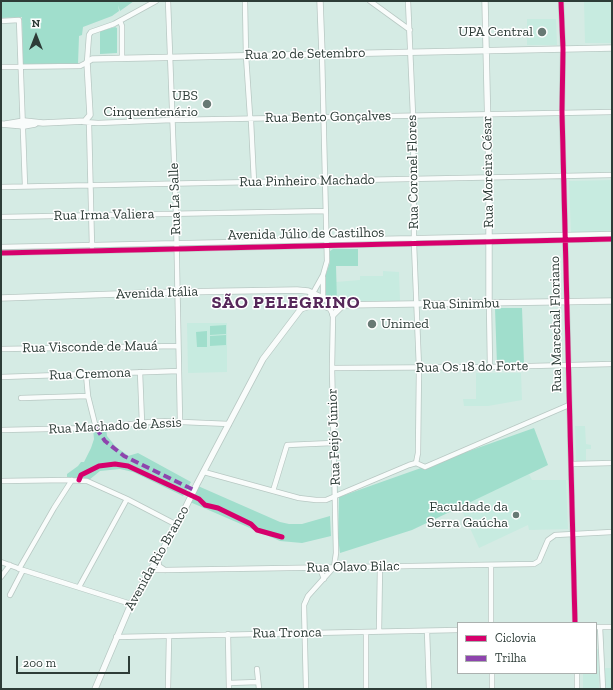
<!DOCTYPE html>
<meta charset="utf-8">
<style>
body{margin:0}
#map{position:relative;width:613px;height:690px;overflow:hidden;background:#d5ebe4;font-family:"Zilla Slab",serif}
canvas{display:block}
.frame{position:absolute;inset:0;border:2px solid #2d3c37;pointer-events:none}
.legend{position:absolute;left:457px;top:622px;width:140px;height:52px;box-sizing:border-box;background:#fff;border:1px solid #abb1af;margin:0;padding:5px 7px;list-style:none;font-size:12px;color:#2d3c37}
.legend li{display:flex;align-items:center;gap:8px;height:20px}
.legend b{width:20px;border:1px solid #abb1af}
.north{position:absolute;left:16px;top:16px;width:40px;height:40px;-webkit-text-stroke:3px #fff;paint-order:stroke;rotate:0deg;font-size:11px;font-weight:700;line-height:16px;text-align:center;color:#2d3c37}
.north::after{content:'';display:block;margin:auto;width:14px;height:18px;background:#2d3c37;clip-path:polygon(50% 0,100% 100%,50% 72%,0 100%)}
.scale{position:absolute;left:16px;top:656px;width:114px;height:18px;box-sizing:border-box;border:2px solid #2d3c37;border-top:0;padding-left:5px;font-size:12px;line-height:14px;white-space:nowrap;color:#2d3c37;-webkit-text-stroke:3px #fff;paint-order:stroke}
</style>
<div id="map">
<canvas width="613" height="690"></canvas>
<div class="frame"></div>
<ul class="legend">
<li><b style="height:5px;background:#d6006c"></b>Ciclovia</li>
<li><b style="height:5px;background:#8e44ad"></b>Trilha</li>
</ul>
<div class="north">N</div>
<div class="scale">200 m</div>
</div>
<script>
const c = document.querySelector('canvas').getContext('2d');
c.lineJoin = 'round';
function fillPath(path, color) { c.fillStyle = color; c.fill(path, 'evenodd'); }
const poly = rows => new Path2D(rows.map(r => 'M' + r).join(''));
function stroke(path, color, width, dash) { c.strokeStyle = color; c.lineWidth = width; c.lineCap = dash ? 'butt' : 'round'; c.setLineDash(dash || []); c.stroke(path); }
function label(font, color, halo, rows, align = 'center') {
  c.font = font + ' "Zilla Slab",serif'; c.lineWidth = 3; c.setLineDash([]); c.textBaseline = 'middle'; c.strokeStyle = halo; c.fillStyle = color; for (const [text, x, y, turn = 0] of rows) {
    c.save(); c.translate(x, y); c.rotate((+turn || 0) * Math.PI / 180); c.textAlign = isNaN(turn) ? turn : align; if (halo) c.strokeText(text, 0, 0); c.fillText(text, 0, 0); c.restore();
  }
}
const built = poly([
 [584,1,612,1,612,43,585,43],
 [527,19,556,19,557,45,527,45],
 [612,180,612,232,571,233,569,181],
 [383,271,399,272,400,301,337,301,336,282,360,280,360,276,383,276],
 [187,323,227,323,227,372,188,373],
 [476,373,521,373,522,400,488,406,464,406,463,399,476,399],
 [575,426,585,426,586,444,591,445,591,449,586,449,586,461,576,461],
 [529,474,532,480,566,480,568,529,529,530,528,525,479,548,460,506],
 [596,649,598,649,599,689,583,689,583,673,596,673],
 [603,668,612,668,612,689,604,689]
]);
const green = poly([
 [1,1,134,1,120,11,118,5,119,11,112,16,83,27,82,35,79,36,78,64,23,65,22,17,1,18],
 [115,27,117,28,117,53,100,54,100,31],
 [333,249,358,249,358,266,336,266,337,301,334,301,327,298,325,294,325,277,330,262,330,251],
 [495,308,522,308,524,364,497,365],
 [226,325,226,334,210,335,210,326],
 [207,331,207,347,197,347,196,332],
 [226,335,226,345,210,346,210,336],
 [106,427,107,436,116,447,126,454,128,456,138,453,191,482,183,496,133,472,120,469,100,471,89,480,67,479,67,474,78,466,81,462,84,462,91,448,94,439,93,429],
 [534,428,548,465,412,530,340,553,338,538,339,497],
 [198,486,280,522,289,524,302,524,330,516,331,536,302,543,280,541,190,502]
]);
const minor = poly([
 [168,1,176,214,180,422],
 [245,1,246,56,250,116,251,121,254,182],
 [370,1,410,30],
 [408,1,413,115,414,244,419,368,418,453,416,463],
 [561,1,563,49,562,112,575,623],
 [1,21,19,20,25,186],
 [120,21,122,26,122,58],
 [1,67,80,66,84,64,87,62,89,35,91,32,114,24,156,1],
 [83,122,98,123,172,120,612,112],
 [89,123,92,247],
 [1,187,612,175],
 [1,217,326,211],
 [1,247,612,234],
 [1,253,612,239],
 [313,293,323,275,327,261,322,54],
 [323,298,323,277],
 [489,304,490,367],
 [302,309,315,305,323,306,330,309,333,315,332,368,336,553,334,567,308,596,304,605,306,689],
 [1,349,178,346],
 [332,368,490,367,612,364],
 [140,372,142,423],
 [86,374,88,396,96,428],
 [1,377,179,371],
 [21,398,88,396],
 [1,430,96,428,159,421,229,424],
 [572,464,612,463],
 [204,472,299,498,316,500,326,500,409,465,416,463,425,467,569,405],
 [1,481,68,480,87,481,127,499,177,525],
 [273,491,287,445,333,443],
 [158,557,159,566,165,570],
 [1,562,23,570,131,604],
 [491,565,491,623],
 [316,567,321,571,324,579],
 [19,569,54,508,72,480],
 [149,572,155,570,165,570,534,564,539,561,548,540,555,535,612,532],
 [1,577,10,565],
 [79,587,127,499],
 [10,595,23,570],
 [596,627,612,627],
 [600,627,603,689],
 [427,631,429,689],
 [379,632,380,566],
 [228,634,229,689],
 [116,637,458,630],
 [257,669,259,689],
 [492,673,492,689],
 [577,673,577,689],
 [229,683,258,682],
 [168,689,169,636],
 [366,689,366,632]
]);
const major = poly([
 [320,1,322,54],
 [485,1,489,177,489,304],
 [1,124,24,126,35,124],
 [6,124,24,121,43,123,85,121,90,115,87,62,92,59,612,48],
 [1,298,177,292,297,290,308,291,333,303,343,305,612,301],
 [333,315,343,305],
 [95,689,131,604,177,525,197,484,263,359,313,293]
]);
const quiet = poly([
 [96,428,105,441,124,456,194,490]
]);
const cycleway = poly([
 [561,1,563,49,562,112,575,623],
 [1,253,612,239],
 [79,480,81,475,99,466,115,464,128,466,199,499,205,505,218,508,251,524,257,530,282,537]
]);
const markers = [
 [542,32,5,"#687974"],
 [207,104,5,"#687974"],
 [372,324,5,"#687974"],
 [516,515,4,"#687974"]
];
const poiNames = [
 ["UPA Central",533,32],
 ["UBS",198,96],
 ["Cinquentenário",198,112],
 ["Unimed",381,324,"left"],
 ["Faculdade da",508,507],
 ["Serra Gaúcha",508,523]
];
const streetNames = [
 ["Rua 20 de Setembro",305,54,-1],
 ["Rua Bento Gonçalves",328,117,-1],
 ["Rua Coronel Flores",413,172,-91],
 ["Rua Moreira César",488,172,-91],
 ["Rua Pinheiro Machado",307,181,-1],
 ["Rua La Salle",175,199,-92],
 ["Rua Irma Valiera",104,215,-1],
 ["Avenida Júlio de Castilhos",306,234,-1],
 ["Avenida Itália",157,293,-2],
 ["Rua Sinimbu",461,304,-1],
 ["Rua Marechal Floriano",556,324,-91],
 ["Rua Visconde de Mauá",90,347,-1],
 ["Rua Os 18 do Forte",472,367,-1],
 ["Rua Cremona",90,374,-2],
 ["Rua Machado de Assis",115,426,-3],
 ["Rua Feijó Júnior",334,437,-92],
 ["Avenida Rio Branco",157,558,-61],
 ["Rua Olavo Bilac",353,567,-1],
 ["Rua Tronca",287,633,-1]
];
const districtNames = [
 ["SÃO PELEGRINO",286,303]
];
fillPath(built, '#c7ebe0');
fillPath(green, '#a0decc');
stroke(minor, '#b8c8c3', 6);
stroke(major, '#b8c8c3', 7);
stroke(minor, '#f9fcfb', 4.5);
stroke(major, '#f9fcfb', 5.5);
stroke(quiet, '#8e44ad', 4, [8, 4]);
stroke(cycleway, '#d6006c', 5);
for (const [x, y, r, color] of markers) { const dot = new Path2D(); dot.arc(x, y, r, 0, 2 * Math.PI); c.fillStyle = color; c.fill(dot); stroke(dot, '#fff', 1.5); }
label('14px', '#2d3c37', '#fff', poiNames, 'right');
label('14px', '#2d3c37', '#fff', streetNames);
c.letterSpacing = '1px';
label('bold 18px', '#56285a', '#fff', districtNames);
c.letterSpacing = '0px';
</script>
